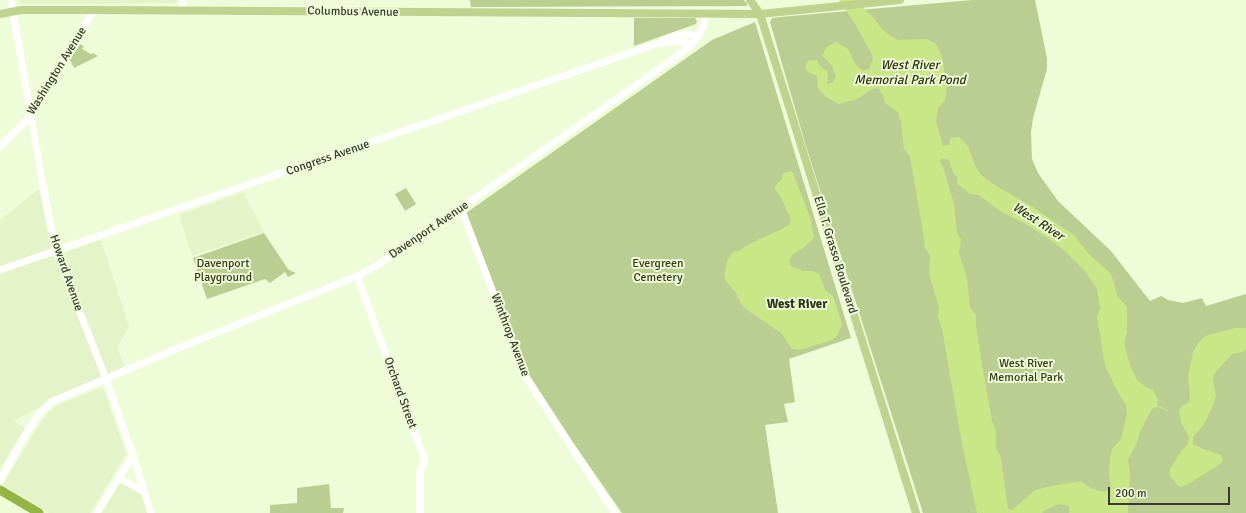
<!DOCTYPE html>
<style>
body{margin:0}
#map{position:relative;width:1246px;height:513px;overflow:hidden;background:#effcd8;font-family:Signika,sans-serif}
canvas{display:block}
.scale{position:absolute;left:1108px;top:487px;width:122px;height:18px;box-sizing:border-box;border:2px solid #373c2e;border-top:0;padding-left:5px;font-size:12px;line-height:14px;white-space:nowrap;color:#373c2e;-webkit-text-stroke:3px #effcd8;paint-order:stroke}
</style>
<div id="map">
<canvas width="1246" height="513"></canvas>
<div class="scale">200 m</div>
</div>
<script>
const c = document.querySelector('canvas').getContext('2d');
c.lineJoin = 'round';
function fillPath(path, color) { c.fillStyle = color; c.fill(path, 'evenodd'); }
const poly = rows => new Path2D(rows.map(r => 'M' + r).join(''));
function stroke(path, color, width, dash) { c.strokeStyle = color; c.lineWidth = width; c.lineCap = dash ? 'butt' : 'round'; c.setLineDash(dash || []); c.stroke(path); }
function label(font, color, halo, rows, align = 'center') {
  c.font = font + ' Signika,sans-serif'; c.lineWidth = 4; c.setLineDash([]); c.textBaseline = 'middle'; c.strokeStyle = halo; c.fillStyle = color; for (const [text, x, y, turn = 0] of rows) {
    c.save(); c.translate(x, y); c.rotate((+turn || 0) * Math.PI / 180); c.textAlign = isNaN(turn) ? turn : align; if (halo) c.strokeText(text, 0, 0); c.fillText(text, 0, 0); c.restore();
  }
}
const built = poly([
 [20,0,177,0,177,3,20,4],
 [39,189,52,257,101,240,129,326,117,348,125,367,98,378,13,421,25,428,0,468,0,220],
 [243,192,264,232,192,256,179,215],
 [103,387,126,454,90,513,49,513,3,485,39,425,48,412,60,404],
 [120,482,141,494,148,513,101,513]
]);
const green = poly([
 [470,0,744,0,747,4,747,6,471,7],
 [972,0,1035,0,1047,58,1047,69,1033,118,1031,132,1032,159,1038,173,1058,201,1111,251,1150,301,1161,296,1168,300,1183,303,1202,298,1206,306,1246,294,1246,513,923,513,805,143,770,22,772,18,780,17],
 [634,18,695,18,697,21,696,24,634,46],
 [755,22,851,338,789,359,795,402,784,404,788,422,765,425,778,513,622,513,572,441,526,370,466,213,712,40],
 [80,44,84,46,82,49,91,54,93,53,98,56,74,68,70,60],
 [406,188,416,204,405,211,395,194],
 [264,233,288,269,291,271,296,273,288,277,285,272,270,283,265,279,207,299,193,258],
 [329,484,331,508,344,508,343,513,270,513,270,505,297,503,297,488]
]);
const water = poly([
 [839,0,859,0,866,11,873,17,882,29,892,37,898,40,927,39,936,44,942,57,947,88,945,100,938,108,936,121,943,146,949,145,950,138,959,137,968,146,975,165,980,174,993,184,1031,206,1074,235,1088,253,1111,274,1118,297,1127,307,1127,332,1124,343,1130,365,1137,380,1146,387,1153,390,1158,399,1157,407,1152,409,1140,432,1136,445,1128,460,1130,473,1128,513,1069,513,1069,506,1059,504,1045,510,1042,513,977,513,962,443,942,329,938,316,939,307,929,274,930,255,925,248,923,232,910,157,904,148,901,122,898,112,885,103,883,95,878,88,872,89,857,99,839,104,826,97,818,88,817,76,808,72,805,67,808,61,817,60,820,66,827,71,828,76,827,84,832,83,836,77,832,66,822,55,827,47,836,42,848,49,856,65,863,71,869,69,873,58,870,51,854,22],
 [941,158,949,160,953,172,957,177,957,183,970,194,979,195,1000,211,1024,223,1046,237,1065,251,1085,271,1097,289,1100,308,1097,317,1105,365,1115,387,1126,405,1127,414,1121,439,1112,449,1110,459,1109,475,1111,489,1104,492,1090,488,1081,481,1052,486,1035,490,1012,510,1008,509,1001,458,996,448,996,430,992,421,982,364,976,326,976,315,970,308,967,278,959,253,961,239,957,233,954,204,943,167,940,162],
 [791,171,794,174,794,176,810,217,814,237,812,240,803,248,792,255,789,261,789,264,794,268,800,269,802,271,812,271,819,274,826,291,833,296,842,324,838,335,832,340,800,350,792,349,781,333,746,309,741,304,736,293,726,281,724,274,728,259,733,252,739,251,751,243,778,231,789,225,791,218,788,214,782,199,775,189,775,186,782,179,783,173],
 [1235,328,1246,328,1246,349,1243,352,1232,354,1214,374,1213,381,1216,396,1214,403,1203,426,1193,437,1193,444,1203,449,1221,455,1223,459,1221,463,1214,468,1186,485,1182,487,1178,486,1170,475,1170,469,1182,450,1188,444,1189,437,1181,422,1179,412,1181,407,1189,402,1190,393,1188,376,1193,352,1196,346,1205,336]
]);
const stream = poly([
 [1157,406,1168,411]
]);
const secondary = poly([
 [11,0,42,180,56,251,106,379,133,455,151,513],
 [183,0,183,10],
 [663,40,677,35,687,34,698,36],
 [0,147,24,123,37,105,94,10],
 [461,208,525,376,615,513],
 [0,270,656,44,676,41,692,44],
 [357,276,425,461,420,472,420,513],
 [119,478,144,492],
 [0,480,30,427,39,414,51,402,164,354,357,276,376,266,415,240,679,55,692,44,698,36,704,25,706,13],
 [97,513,133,455]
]);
const primary = poly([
 [750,0,760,14,916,513],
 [0,14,21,10,94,10,760,14,900,0]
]);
const highway = poly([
 [0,490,39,513]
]);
const streetNames = [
 ["Columbus Avenue",353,12,1],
 ["Washington Avenue",57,71,-58],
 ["Congress Avenue",328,158,-19],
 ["Davenport Avenue",429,230,-34],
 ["Ella T. Grasso Boulevard",835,255,73],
 ["Howard Avenue",66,273,71],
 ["Winthrop Avenue",510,335,69],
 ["Orchard Street",400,393,70]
];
const parkNames = [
 ["Davenport",223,264],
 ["Playground",223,278],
 ["Evergreen",658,264],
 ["Cemetery",658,278],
 ["West River",1026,364],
 ["Memorial Park",1026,378]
];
const waterNames = [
 ["West River",910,66],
 ["Memorial Park Pond",910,81],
 ["West River",1038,222,33]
];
const neighbourhoodNames = [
 ["West River",797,305]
];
fillPath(built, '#e4f3c8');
fillPath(green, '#bace91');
fillPath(water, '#c9e787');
stroke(stream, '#c9e787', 1);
stroke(secondary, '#fff', 7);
stroke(primary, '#bfd28e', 8);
stroke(highway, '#95b443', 9);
label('12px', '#373c2e', '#effcd8', streetNames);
label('12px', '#333f17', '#effcd8', parkNames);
label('italic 13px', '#2e3912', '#effcd8', waterNames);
label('bold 13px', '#2e361a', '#effcd8', neighbourhoodNames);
</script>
